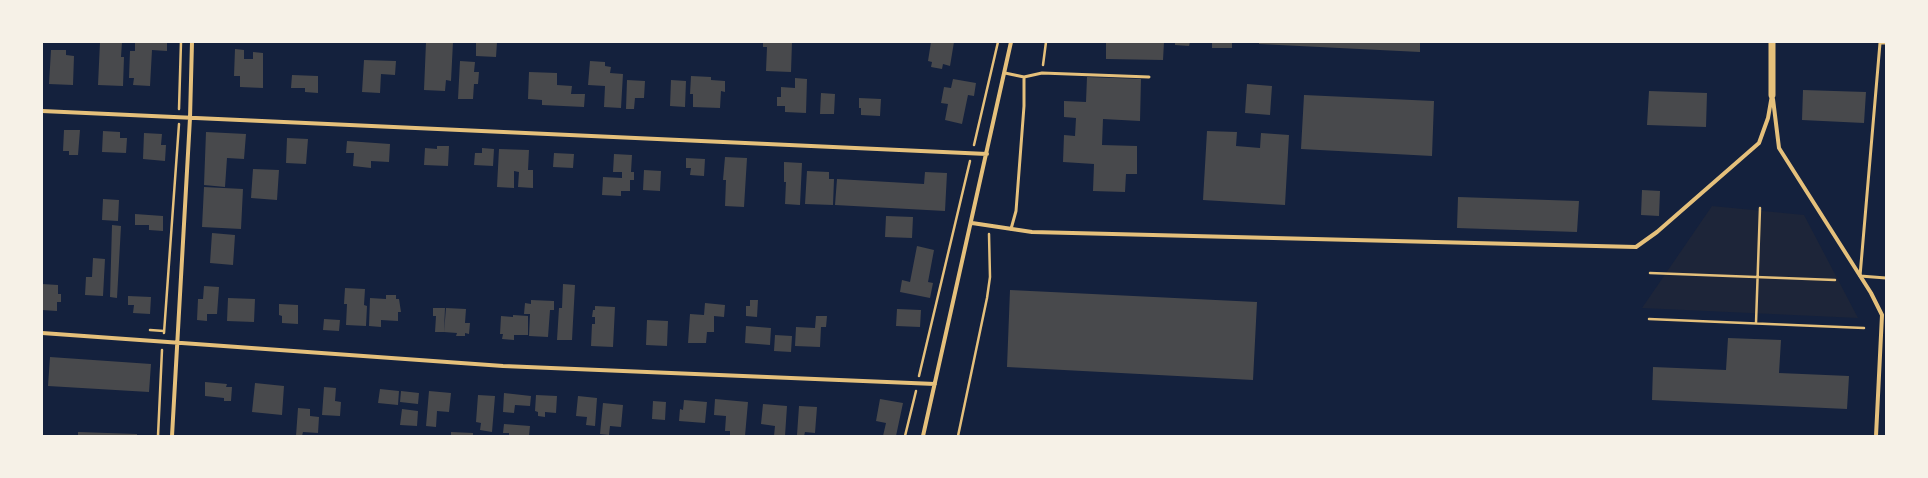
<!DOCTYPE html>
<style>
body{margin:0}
#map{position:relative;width:1928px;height:478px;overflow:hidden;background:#14213d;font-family:Helvetica,sans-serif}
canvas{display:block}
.frame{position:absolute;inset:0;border:43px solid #f6f1e7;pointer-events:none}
</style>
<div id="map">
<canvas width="1928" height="478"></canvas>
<div class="frame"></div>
</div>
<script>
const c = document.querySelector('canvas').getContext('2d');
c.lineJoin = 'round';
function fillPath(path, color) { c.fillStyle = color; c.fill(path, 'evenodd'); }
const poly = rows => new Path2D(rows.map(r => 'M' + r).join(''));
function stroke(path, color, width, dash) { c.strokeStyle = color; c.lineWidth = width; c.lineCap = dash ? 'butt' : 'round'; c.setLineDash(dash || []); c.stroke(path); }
const green = poly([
 [1712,206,1804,215,1858,318,1642,308]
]);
const building = poly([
 [100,42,122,42,121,57,124,57,123,86,98,85],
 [135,42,167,42,167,51,152,50,150,86,133,85,134,78,129,78,130,51,135,51],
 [426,42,453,42,451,81,446,80,445,91,424,90],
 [476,42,497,42,496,57,476,56],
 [763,42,792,42,791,72,766,71,767,47,763,47],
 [931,42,954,42,950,66,943,64,942,69,931,67,932,62,928,61],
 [1106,42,1164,42,1163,60,1106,59],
 [1175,42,1190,42,1189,46,1175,45],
 [1212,42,1232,42,1232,48,1212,48],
 [1259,42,1420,42,1420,52,1259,44],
 [235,49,244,50,244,59,253,59,253,52,263,53,263,88,240,87,240,76,234,76],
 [51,50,66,50,66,55,74,56,73,85,49,84],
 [364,60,396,61,395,75,381,74,380,93,362,92],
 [460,61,475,62,474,72,479,72,478,84,474,84,473,99,458,99],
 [590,61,605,62,605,66,611,67,610,73,623,74,621,108,604,107,605,86,588,85],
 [529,72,557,73,557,85,572,86,571,94,585,94,584,107,542,105,542,100,528,99],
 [292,75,318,76,318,93,305,92,305,88,291,88],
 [691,76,711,77,711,80,725,81,725,92,721,91,720,108,693,107,693,94,690,94],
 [1087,77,1141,79,1140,121,1103,119,1102,145,1137,146,1137,174,1126,174,1125,192,1093,191,1094,164,1063,162,1064,135,1075,136,1076,118,1064,117,1064,101,1086,102],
 [795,78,807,79,806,113,785,112,785,106,777,106,777,97,781,97,781,87,795,88],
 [953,79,976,83,974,96,968,95,962,124,945,120,948,104,941,103,944,87,951,88],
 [627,80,645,81,644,98,635,98,634,109,626,109],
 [671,80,686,81,685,107,670,106],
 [1247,84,1272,86,1270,115,1245,113],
 [1803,90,1866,92,1864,123,1802,120],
 [1649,91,1707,93,1706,127,1647,125],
 [821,93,835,94,834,114,820,114],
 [1304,95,1434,101,1432,156,1301,149],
 [859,98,881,99,880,116,861,115,861,108,859,108],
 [64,130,80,130,78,155,69,155,69,151,63,151],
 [103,131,120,132,120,138,127,138,126,153,102,152],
 [1207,131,1237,132,1236,146,1260,148,1261,133,1289,135,1285,205,1203,200],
 [206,132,246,134,244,159,227,158,225,187,204,185],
 [144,133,162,134,161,145,166,145,165,161,143,159],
 [287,138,308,139,306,164,286,163],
 [347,141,390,144,389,162,371,161,371,168,353,166,354,153,346,153],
 [437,146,449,146,448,166,424,165,425,148,437,149],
 [482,148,494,149,493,166,474,165,475,153,482,153],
 [499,149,529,150,528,170,533,170,533,188,518,187,519,172,514,171,514,188,497,187],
 [554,153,574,154,573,168,553,167],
 [614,154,632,155,631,172,634,172,634,180,630,180,630,191,621,191,621,196,602,195,603,177,622,178,622,172,613,172],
 [725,157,747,158,744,207,725,206,726,180,723,180],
 [686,158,705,159,704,176,690,175,691,168,686,168],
 [784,162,802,163,800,205,785,204,786,182,784,182],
 [253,169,279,170,277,200,251,198],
 [644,170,661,171,660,191,643,190],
 [807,171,829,172,829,179,834,179,833,205,805,204],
 [925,172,947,173,945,211,835,205,837,179,924,184],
 [204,187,243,189,241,229,202,227],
 [1642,190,1660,191,1659,216,1641,215],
 [1458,197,1579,201,1577,232,1457,228],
 [103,199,119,200,118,221,102,220],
 [135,214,163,216,163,231,149,230,149,225,135,225],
 [886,216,913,217,912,238,885,237],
 [112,225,121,226,117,298,110,297],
 [212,233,235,235,233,265,210,263],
 [917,246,934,250,928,282,933,283,930,298,900,292,902,280,910,282],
 [93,258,105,259,103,296,85,295,86,277,92,277],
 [42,284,58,285,58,294,61,294,61,302,57,302,57,311,42,310],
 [563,284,575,285,572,340,557,340,559,308,562,308],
 [204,286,219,287,217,314,207,314,207,321,197,320,198,299,203,299],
 [345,288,365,289,364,305,367,306,366,326,346,325,347,304,344,304],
 [1010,290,1257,302,1253,380,1007,367],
 [386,295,396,295,396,299,399,299,401,312,398,312,398,321,381,320,381,327,369,326,370,298,386,299],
 [128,296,151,297,150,314,133,313,134,305,128,305],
 [228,298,255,299,254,322,227,321],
 [531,300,554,301,554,310,550,310,548,337,529,336,530,314,524,314,525,303,531,304],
 [750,300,758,300,757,317,746,316,746,306,750,306],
 [705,303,725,305,724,317,714,316,714,332,707,332,706,343,688,343,690,314,704,315],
 [279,304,298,305,298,324,282,323,282,316,279,315],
 [595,306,615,307,613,347,591,346,592,324,595,324,595,317,592,317,593,310,595,310],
 [433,308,445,308,444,332,435,332,436,316,433,316],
 [446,308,466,309,465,323,470,323,469,334,465,333,465,336,456,336,457,333,444,332],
 [897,309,921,310,920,327,896,326],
 [513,315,528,316,528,335,514,335,514,340,502,339,503,334,500,334,501,316,513,317],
 [816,316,827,316,826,327,821,327,820,347,795,346,796,327,815,328],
 [324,319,340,320,339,331,323,330],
 [647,320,668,321,667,346,646,345],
 [746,326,771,328,770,345,745,343],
 [775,335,792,336,791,352,774,351],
 [1728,338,1781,340,1779,373,1849,376,1847,409,1652,400,1653,367,1726,370],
 [50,357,151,364,149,392,48,386],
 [205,382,227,384,226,387,232,387,231,401,224,401,224,398,205,396],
 [255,383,284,386,282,415,252,412],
 [324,387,336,388,335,401,341,402,340,416,322,415],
 [380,389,399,391,398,405,378,403],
 [401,391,419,393,418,404,400,402],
 [429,391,451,393,449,412,437,411,436,427,426,426],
 [504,393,531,396,530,406,515,405,514,413,503,412],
 [478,395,495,396,492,432,480,430,481,423,476,422],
 [536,395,557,396,556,413,545,412,545,417,538,416,538,412,535,411],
 [578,396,597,398,595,426,586,425,587,417,576,416],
 [715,399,748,402,745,436,730,436,730,431,725,431,726,416,714,415],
 [880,399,903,403,896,436,883,436,886,423,876,421],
 [684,400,707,402,705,423,679,421,680,409,683,410],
 [653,401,666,402,665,420,652,419],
 [603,403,623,405,621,427,610,426,609,435,600,434],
 [763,404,787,406,785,436,774,436,775,426,761,424],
 [799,406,817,407,815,433,805,432,804,436,797,435],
 [298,408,310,409,310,416,319,417,318,433,303,432,302,436,296,436],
 [402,409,418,411,417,426,400,425],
 [504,424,530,426,529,436,509,436,509,433,503,433],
 [78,432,137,434,137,436,78,436],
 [451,432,473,433,473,436,451,436]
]);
const path = poly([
 [1043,65,1046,42],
 [179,109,181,42],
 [974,145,998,42],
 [1650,273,1835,280],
 [1649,319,1864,328],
 [1756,323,1760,208],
 [150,330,164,331],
 [164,333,179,124],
 [919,376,970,161],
 [158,436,162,350],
 [905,436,916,391],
 [958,436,987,298,990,277,989,234]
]);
const service = poly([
 [1886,43,1880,43,1860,276,1886,278],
 [1005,73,1024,77,1042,73,1149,77],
 [1011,229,1016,211,1024,106,1024,77]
]);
const minor = poly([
 [1773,99,1779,148,1871,293,1882,315,1876,436],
 [42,111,987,154],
 [972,223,1032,232,1636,247,1657,232,1759,143,1768,118,1772,95],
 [42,333,503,366,935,384],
 [172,436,190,118,192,42],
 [923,436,1011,42]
]);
const tertiary = poly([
 [1772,42,1772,95]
]);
fillPath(green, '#1d2539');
fillPath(building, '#48494c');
stroke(path, '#e5c07b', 2.5);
stroke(service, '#e5c07b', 3);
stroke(minor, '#e5c07b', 4);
stroke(tertiary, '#e5c07b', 7);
</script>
